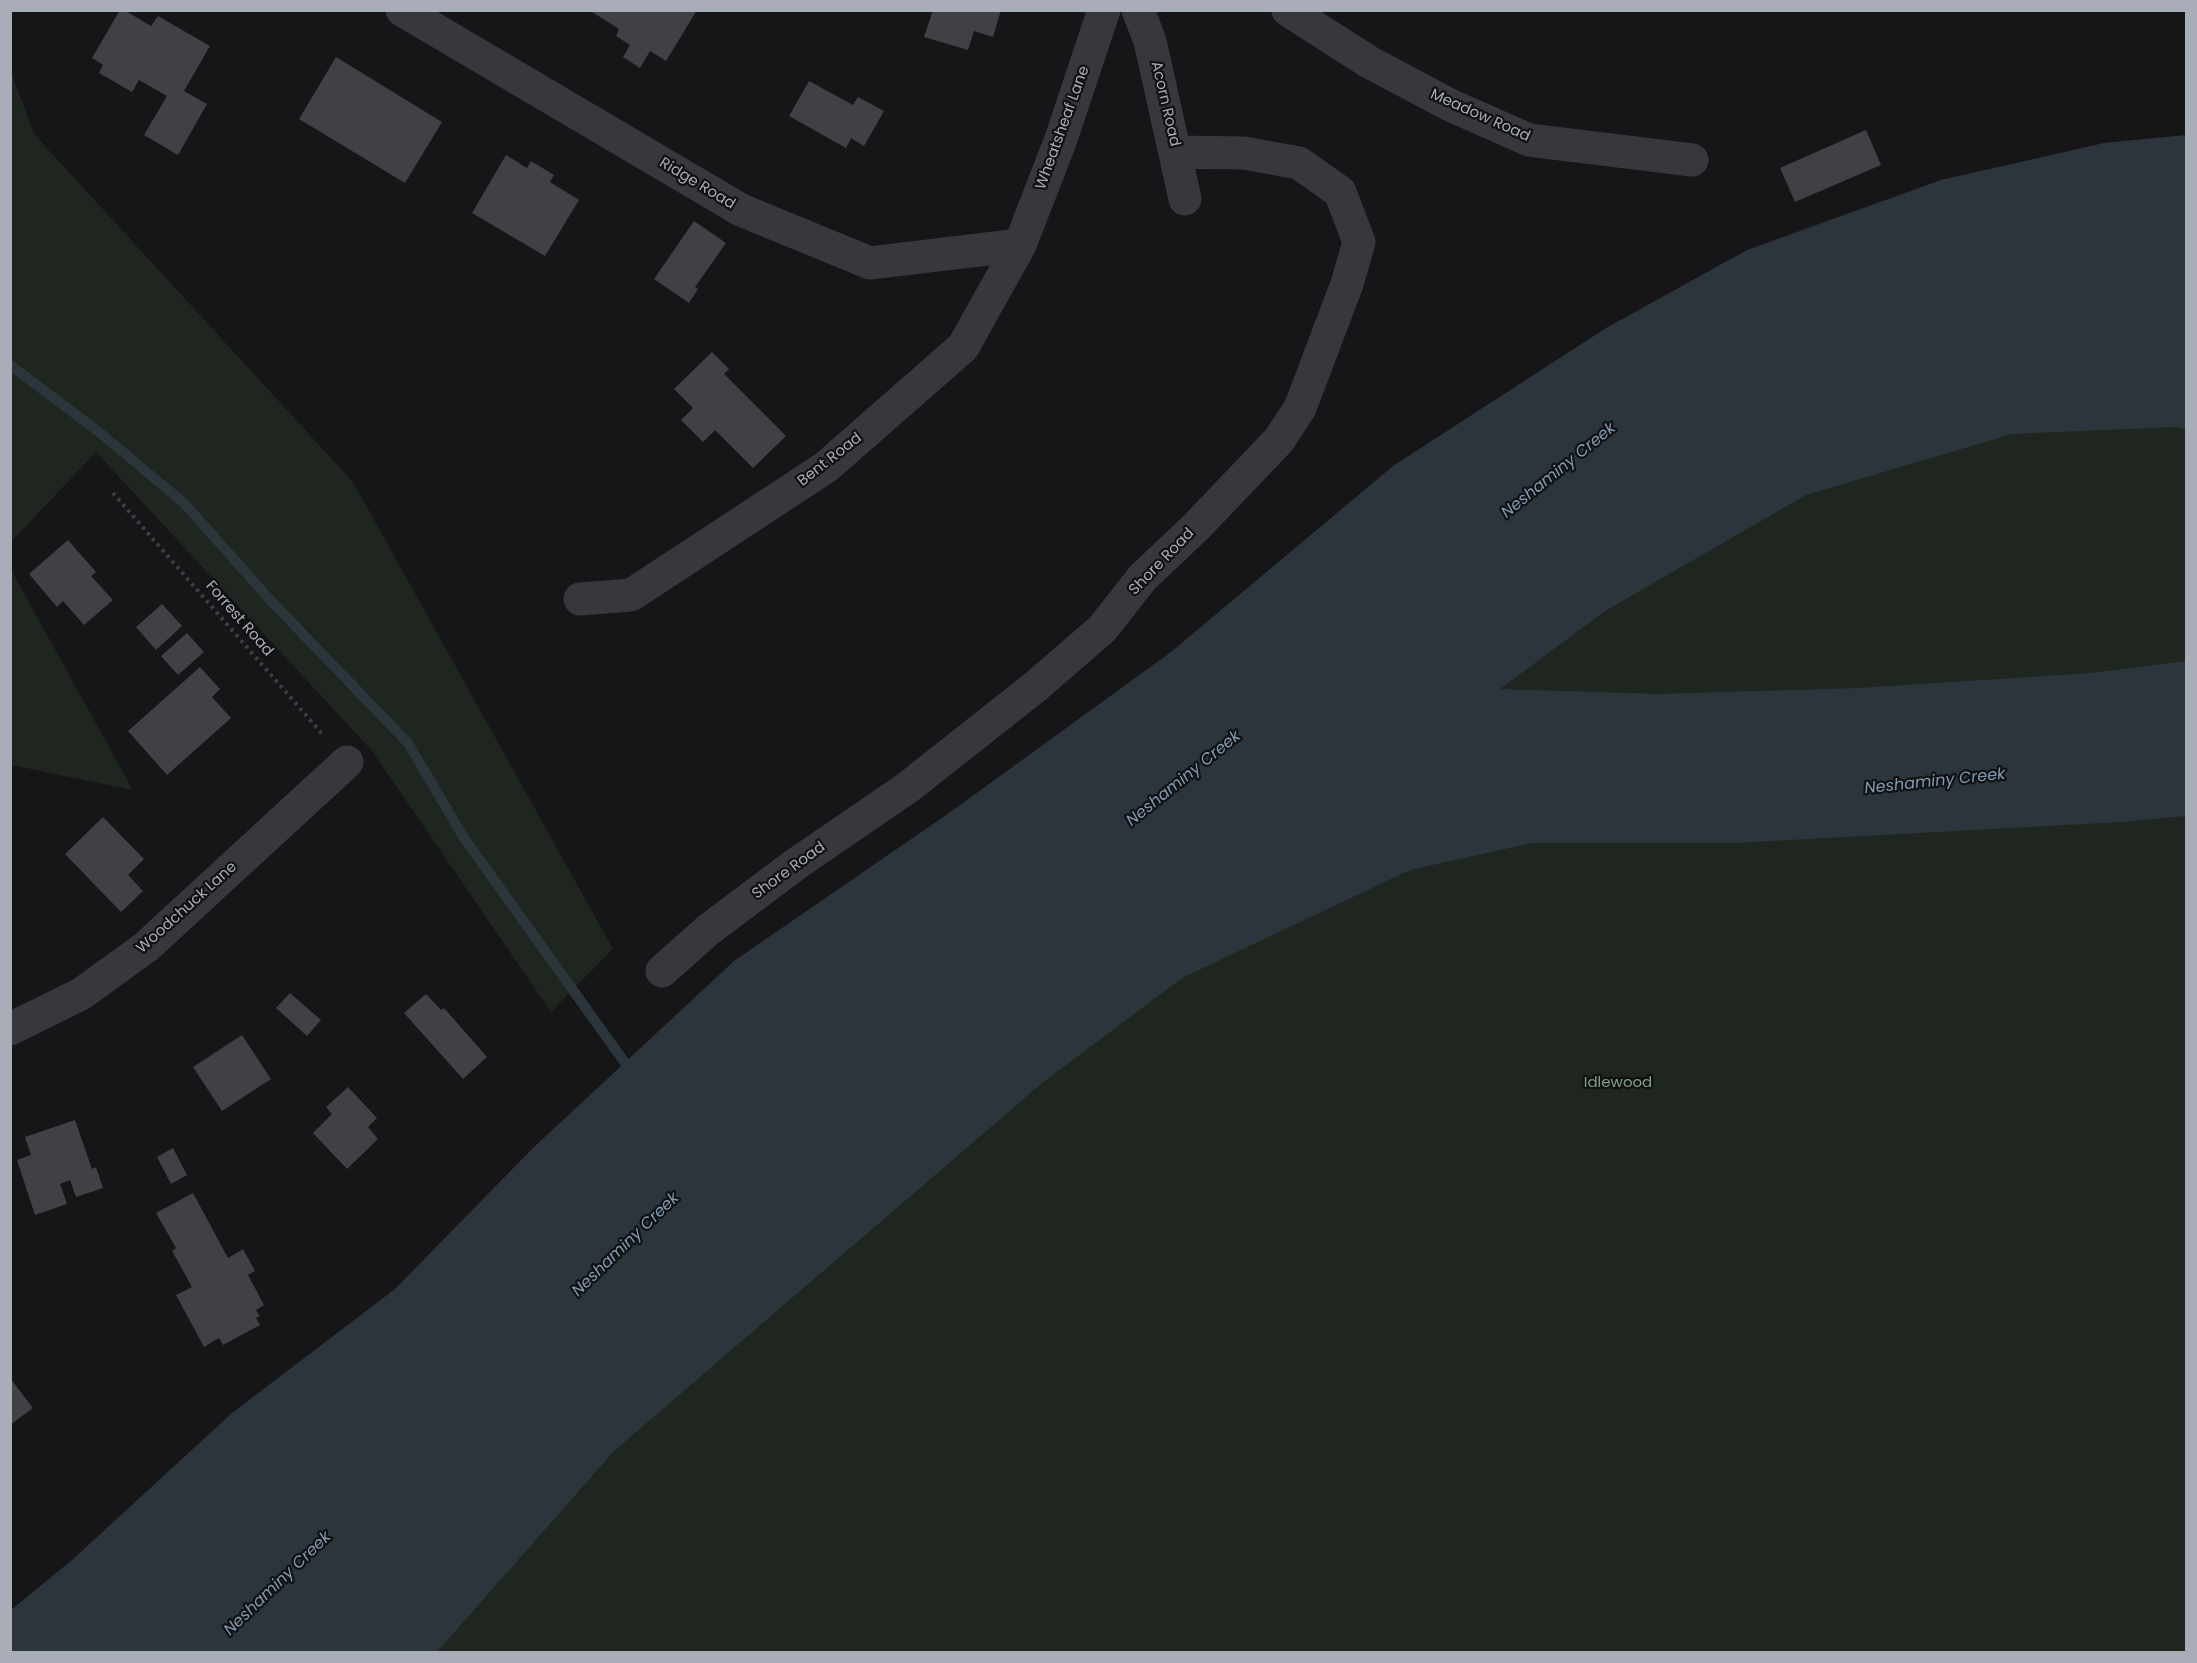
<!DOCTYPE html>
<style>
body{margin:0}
#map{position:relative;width:2197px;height:1663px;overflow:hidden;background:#161618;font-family:Poppins,sans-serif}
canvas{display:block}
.frame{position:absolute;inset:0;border:12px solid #a8adb8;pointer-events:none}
</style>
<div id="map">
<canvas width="2197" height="1663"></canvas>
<div class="frame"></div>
</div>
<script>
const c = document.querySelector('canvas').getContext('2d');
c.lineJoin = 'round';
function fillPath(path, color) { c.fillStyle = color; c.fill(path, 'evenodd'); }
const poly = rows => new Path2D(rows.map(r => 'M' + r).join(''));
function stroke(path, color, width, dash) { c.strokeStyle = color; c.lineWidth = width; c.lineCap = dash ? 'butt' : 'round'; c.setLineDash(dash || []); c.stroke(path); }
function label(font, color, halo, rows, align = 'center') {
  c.font = font + ' Poppins,sans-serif'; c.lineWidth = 4.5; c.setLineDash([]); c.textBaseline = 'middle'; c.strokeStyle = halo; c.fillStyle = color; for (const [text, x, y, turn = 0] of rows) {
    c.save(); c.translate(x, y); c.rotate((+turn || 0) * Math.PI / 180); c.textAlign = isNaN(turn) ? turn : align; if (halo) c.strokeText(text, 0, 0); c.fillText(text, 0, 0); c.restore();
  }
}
const green = poly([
 [10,69,34,134,353,482,613,949,551,1012,372,751,96,452,11,542],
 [2186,237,2186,1652,120,1652,626,1181],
 [11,570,133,790,11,765]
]);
const water = poly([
 [2186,135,2186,429,2174,427,2012,434,1806,495,1605,611,1500,689,1657,694,1859,688,2091,673,2186,661,2186,816,2122,822,1735,843,1532,843,1410,870,1182,978,1042,1083,614,1451,437,1652,11,1652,11,1610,72,1560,232,1413,395,1289,533,1148,734,961,949,813,1171,652,1393,466,1606,328,1747,250,1941,180,2104,143]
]);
const stream = poly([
 [10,365,99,432,184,503,272,602,408,743,464,838,633,1074]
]);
const building = poly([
 [120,10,124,10,151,26,158,16,210,46,184,91,207,104,178,155,144,135,167,96,139,80,132,92,99,73,103,65,92,58],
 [589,10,697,10,666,61,650,51,640,68,623,57,630,45,616,36,619,29],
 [933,10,1001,10,993,37,974,31,968,50,924,37],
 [336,57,442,122,405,183,299,119],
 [809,81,853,105,858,97,884,111,864,146,851,138,846,148,789,116],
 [1866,130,1881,165,1795,202,1780,168],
 [506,155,527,168,531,161,554,175,550,182,579,200,545,256,472,213],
 [694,221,726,243,695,287,698,289,689,303,654,279],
 [712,352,729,369,724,374,786,436,753,468,715,430,703,442,681,420,693,408,674,389],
 [68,540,96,572,91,576,113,600,84,625,63,601,57,607,29,574],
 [162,604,182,626,156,650,136,627],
 [187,633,204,652,178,675,161,656],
 [200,667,220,689,212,697,231,718,167,775,128,731],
 [103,817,144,859,128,875,143,891,121,912,65,854],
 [290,993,321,1020,307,1036,276,1008],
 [426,994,441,1010,444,1008,487,1057,463,1079,404,1013],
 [242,1035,271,1079,222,1111,193,1067],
 [348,1087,377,1118,368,1127,378,1139,347,1169,313,1133,332,1114,326,1107],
 [75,1120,92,1169,96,1167,103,1188,76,1197,70,1180,60,1184,67,1204,35,1215,17,1160,31,1155,25,1137],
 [173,1148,187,1175,171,1184,157,1157],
 [193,1193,228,1258,243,1249,255,1271,248,1275,264,1305,256,1310,260,1316,256,1318,260,1325,223,1345,219,1338,204,1347,176,1295,192,1287,172,1251,176,1248,156,1213],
 [10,1378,33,1408,10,1425]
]);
const path = poly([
 [113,493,324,736]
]);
const minor = poly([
 [402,10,741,210,870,263,1020,245],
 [1138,10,1150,41,1185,199],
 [1288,10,1369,62,1450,105,1529,140,1692,160],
 [580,599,631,595,826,467,963,347,1020,245,1061,139,1104,10],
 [662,971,708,930,796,864,907,788,1035,687,1102,629,1143,577,1196,527,1279,440,1300,408,1347,284,1359,242,1340,192,1299,163,1244,153,1176,152],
 [10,1029,81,994,146,947,347,762]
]);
const streetNames = [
 ["Acorn Road",1165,104,77],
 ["Meadow Road",1480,116,24],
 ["Wheatsheaf Lane",1063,128,-70],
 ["Ridge Road",697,184,31],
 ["Bent Road",830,460,-38],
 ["Shore Road",1162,562,-46],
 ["Forrest Road",239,619,49],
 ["Shore Road",789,871,-36],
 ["Woodchuck Lane",187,908,-42]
];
const parkNames = [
 ["Idlewood",1618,1083]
];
const waterNames = [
 ["Neshaminy Creek",1559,471,-39],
 ["Neshaminy Creek",1184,779,-39],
 ["Neshaminy Creek",1935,782,-6],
 ["Neshaminy Creek",626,1245,-44],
 ["Neshaminy Creek",278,1584,-44]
];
fillPath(green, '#1e261f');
fillPath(water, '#2c353c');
stroke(stream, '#2c353c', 10);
fillPath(building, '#404145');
stroke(path, '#3d3f44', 4, [3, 4.5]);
stroke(minor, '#37383d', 33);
label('15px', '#a8adb8', '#111113', streetNames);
label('15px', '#7fa381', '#111113', parkNames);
label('italic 16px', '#7f9bb3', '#111113', waterNames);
</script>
